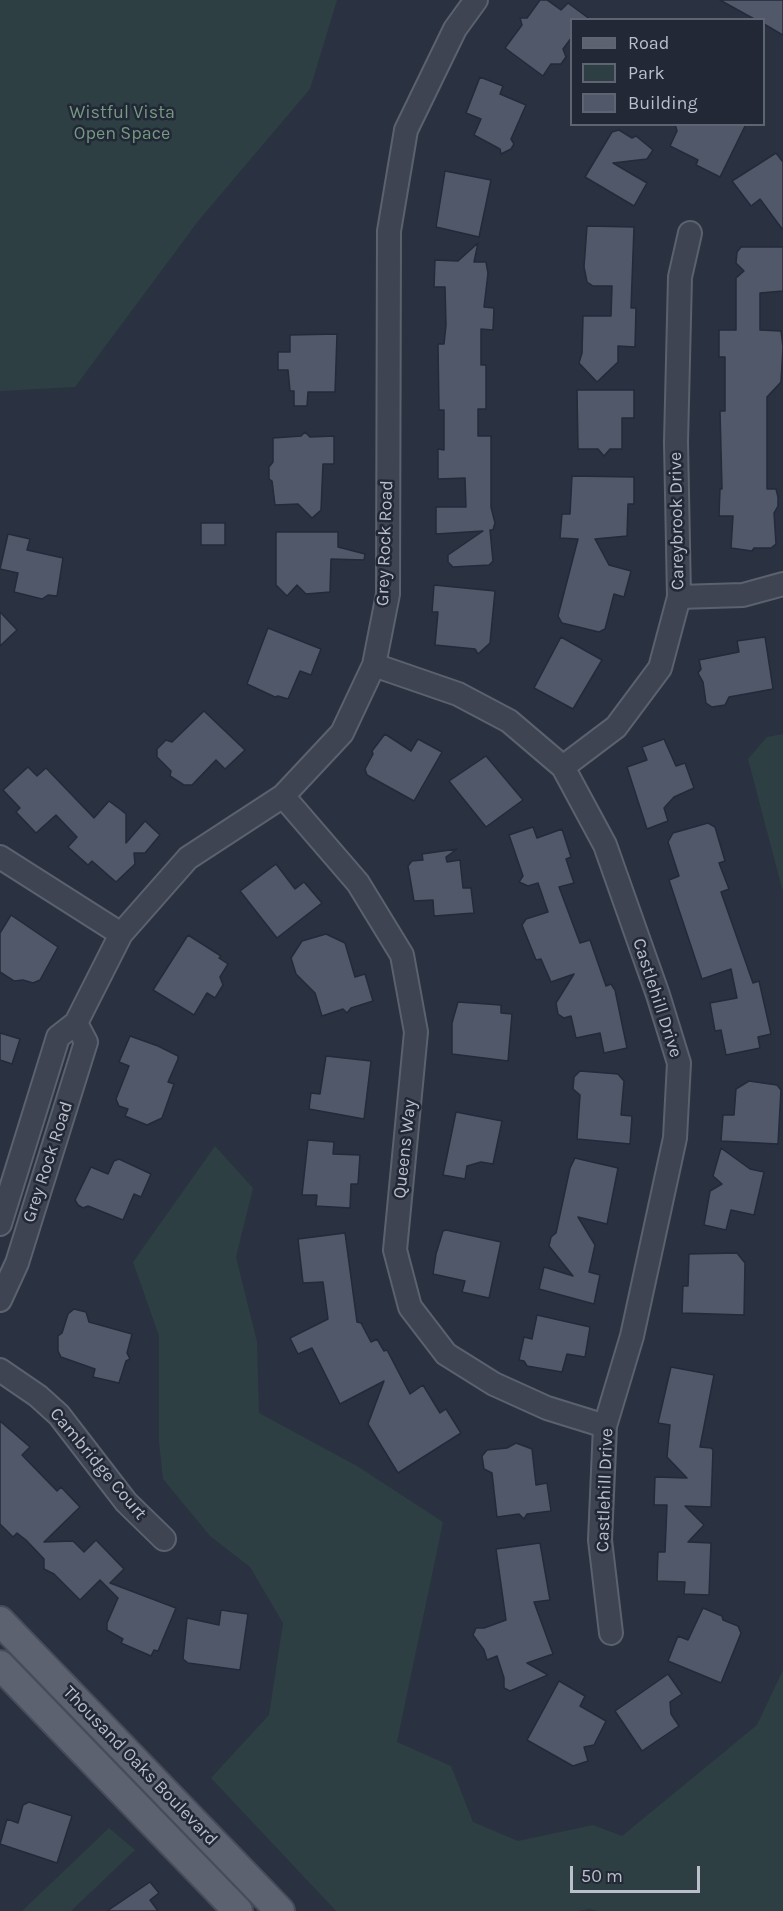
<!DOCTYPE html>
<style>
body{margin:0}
#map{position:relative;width:783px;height:1911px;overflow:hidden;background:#2a3141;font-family:Karla,sans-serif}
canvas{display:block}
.legend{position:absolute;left:570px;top:18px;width:195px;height:108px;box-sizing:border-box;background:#222836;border:2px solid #5f6472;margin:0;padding:8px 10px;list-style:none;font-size:18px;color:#bbbfcb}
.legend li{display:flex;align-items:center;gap:12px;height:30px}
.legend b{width:30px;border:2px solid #5f6472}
.scale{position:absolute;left:570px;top:1866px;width:130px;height:27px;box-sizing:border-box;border:3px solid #bbbfcb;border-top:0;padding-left:8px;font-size:18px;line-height:21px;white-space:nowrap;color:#bbbfcb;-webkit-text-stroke:4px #222836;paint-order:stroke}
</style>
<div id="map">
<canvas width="783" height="1911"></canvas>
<ul class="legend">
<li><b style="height:8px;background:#5c6270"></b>Road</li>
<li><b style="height:16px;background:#2d3f43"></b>Park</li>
<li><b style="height:16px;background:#505869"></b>Building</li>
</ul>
<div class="scale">50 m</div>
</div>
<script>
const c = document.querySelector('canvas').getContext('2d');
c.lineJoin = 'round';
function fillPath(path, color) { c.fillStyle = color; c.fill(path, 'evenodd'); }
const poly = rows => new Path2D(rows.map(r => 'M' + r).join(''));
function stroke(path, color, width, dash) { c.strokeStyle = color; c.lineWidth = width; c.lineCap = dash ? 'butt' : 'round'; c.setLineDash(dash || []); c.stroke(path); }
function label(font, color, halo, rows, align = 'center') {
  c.font = font + ' Karla,sans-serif'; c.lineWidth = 5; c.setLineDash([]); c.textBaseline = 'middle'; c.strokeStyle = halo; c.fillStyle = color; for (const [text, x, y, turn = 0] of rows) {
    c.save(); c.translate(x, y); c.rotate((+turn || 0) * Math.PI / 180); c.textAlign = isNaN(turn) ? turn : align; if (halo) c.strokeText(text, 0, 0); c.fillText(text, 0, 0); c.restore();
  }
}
const green = poly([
 [0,0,337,0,310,89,199,220,75,387,0,391],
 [783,734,783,892,748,759,767,737],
 [215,1146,253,1188,236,1257,257,1342,259,1413,357,1466,443,1522,397,1742,451,1766,473,1822,518,1841,593,1825,622,1836,757,1725,783,1670,783,1911,597,1911,589,1909,579,1911,336,1911,211,1778,269,1715,283,1623,250,1567,210,1536,163,1479,159,1442,159,1336,133,1262],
 [109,1828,135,1850,71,1911,22,1911]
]);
const building = poly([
 [540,0,547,0,561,10,568,3,591,20,572,20,572,37,563,49,566,57,561,64,551,64,543,76,505,48,522,25,520,18,527,18,540,0],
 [720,0,783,0,783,35,764,24,764,20,756,20,720,0],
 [480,77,503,86,500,94,526,105,511,139,514,144,511,149,501,154,500,149,474,135,481,119,466,113,480,77],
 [675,124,746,124,720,177,696,165,698,160,670,146,677,131,675,124],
 [619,130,632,138,636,136,653,150,647,159,613,163,647,183,634,206,585,177,612,132,619,130],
 [776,153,783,162,783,230,760,199,751,206,732,181,776,153],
 [445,171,491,180,479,237,436,227,445,171],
 [587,226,634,227,631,308,636,308,635,347,618,346,618,362,597,382,579,363,582,353,583,316,611,316,612,286,593,286,587,282,584,267,587,226],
 [478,243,474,262,486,262,488,273,484,307,494,308,493,330,481,329,481,365,486,365,486,409,478,409,478,436,491,436,491,507,495,523,493,530,490,530,493,561,489,565,453,567,448,562,448,555,483,531,436,534,436,507,466,507,465,478,438,479,438,449,444,450,444,410,439,410,438,344,444,344,446,325,445,287,434,287,435,260,458,261,478,243],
 [741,247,783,247,783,291,760,293,760,330,781,331,783,347,781,382,767,397,767,489,776,489,778,497,778,506,774,513,776,544,771,548,754,548,752,551,731,548,733,516,719,516,720,489,722,489,720,411,725,411,725,357,719,357,719,330,736,330,736,278,744,271,736,263,737,252,741,247],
 [337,334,335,392,308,392,307,406,294,406,294,391,290,391,288,370,278,370,278,352,290,352,290,335,337,334],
 [577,390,634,390,634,418,622,418,622,449,610,449,604,456,598,449,578,449,577,390],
 [305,432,310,437,334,436,334,464,323,464,321,510,312,518,298,504,275,505,272,481,269,479,269,467,273,462,273,438,301,436,305,432],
 [572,476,634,477,634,504,628,504,627,536,595,539,609,565,631,571,624,597,614,594,605,629,599,632,562,623,558,616,578,539,560,538,562,514,570,514,572,476],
 [201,523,225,523,225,545,201,545,201,523],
 [276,532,338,532,338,547,365,554,364,560,331,559,330,592,306,594,297,585,287,596,276,585,276,532],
 [8,534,30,539,27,550,63,558,57,596,48,595,42,599,14,592,18,573,0,569,8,534],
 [434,585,495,591,490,643,478,654,475,649,435,645,438,612,432,612,434,585],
 [0,612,17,630,0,646,0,612],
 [268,628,321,649,311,675,300,671,288,699,278,696,275,697,247,684,268,628],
 [561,637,602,660,573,709,534,688,561,637],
 [765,637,773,689,729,697,725,705,712,707,706,703,703,682,698,673,701,669,699,660,739,652,737,641,765,637],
 [204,711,245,750,225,769,216,760,192,785,184,785,170,776,171,771,157,757,157,749,166,740,172,742,204,711],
 [385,734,411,751,418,739,442,752,414,801,367,775,365,769,373,754,372,751,385,734],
 [664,739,676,766,685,763,694,788,674,797,664,808,668,821,647,829,627,767,647,760,642,747,664,739],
 [486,756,523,800,486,827,449,781,486,756],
 [28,767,37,776,46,768,94,818,109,801,121,810,126,814,126,843,145,821,160,835,145,853,134,853,135,864,116,882,92,861,88,865,68,847,77,837,56,815,36,833,16,812,20,808,3,790,28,767],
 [708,823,715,827,725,861,719,863,729,889,721,892,753,983,759,981,771,1034,758,1037,760,1048,726,1055,721,1030,715,1031,710,1003,737,998,731,969,702,979,669,880,679,876,668,842,673,833,708,823],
 [533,827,537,838,562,829,571,857,566,859,574,883,559,887,580,943,590,940,606,986,611,984,615,990,627,1048,604,1053,600,1033,576,1038,571,1016,564,1018,558,1014,556,1003,574,974,551,982,541,959,536,960,522,925,526,919,548,912,538,883,528,886,519,882,523,876,509,835,533,827],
 [457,849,446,857,447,862,460,860,463,888,471,888,474,913,434,916,433,900,414,901,408,866,412,861,423,860,422,854,457,849],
 [276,864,295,889,304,882,322,903,277,938,240,891,276,864],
 [11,915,58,947,40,980,33,983,23,980,14,981,0,972,0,933,11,915],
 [326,934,345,943,355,977,365,974,373,1001,351,1008,347,1013,343,1009,322,1016,315,993,296,974,291,958,302,941,326,934],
 [188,935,221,956,219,958,228,964,220,977,223,985,215,998,207,993,194,1015,153,990,188,935],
 [458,1002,501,1005,501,1013,512,1014,508,1061,452,1054,452,1023,458,1002],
 [0,1033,20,1039,12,1064,0,1060,0,1033],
 [130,1036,158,1046,178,1056,178,1059,168,1082,174,1084,162,1118,147,1125,125,1116,128,1109,119,1106,116,1099,129,1066,119,1062,130,1036],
 [326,1056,371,1061,364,1119,309,1109,311,1093,320,1094,326,1056],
 [580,1071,618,1074,624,1081,621,1115,632,1116,630,1144,577,1139,580,1095,573,1089,574,1077,580,1071],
 [749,1081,777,1085,781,1090,778,1144,721,1141,723,1115,734,1115,736,1089,749,1081],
 [456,1112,502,1121,493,1164,481,1162,467,1166,465,1179,443,1175,456,1112],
 [308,1140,334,1142,333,1154,360,1155,358,1184,351,1184,350,1208,316,1206,317,1195,302,1195,308,1140],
 [721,1148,750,1169,764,1172,754,1215,731,1210,726,1230,704,1225,710,1191,722,1184,713,1176,721,1148],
 [575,1158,618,1168,607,1224,578,1217,595,1245,589,1272,600,1275,594,1304,539,1289,544,1267,573,1276,549,1246,551,1237,556,1233,570,1168,575,1158],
 [119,1159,151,1174,141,1197,134,1194,123,1220,88,1206,83,1208,78,1205,75,1200,91,1167,108,1174,114,1161,119,1159],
 [446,1230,501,1242,489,1298,462,1292,465,1281,433,1274,436,1254,443,1231,446,1230],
 [345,1233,357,1322,361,1323,371,1342,377,1339,384,1351,387,1350,410,1394,423,1385,440,1413,446,1409,461,1433,398,1473,368,1424,384,1381,340,1404,312,1348,298,1354,290,1338,328,1319,323,1282,303,1283,298,1239,345,1233],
 [737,1253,745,1263,744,1315,682,1313,683,1286,688,1286,689,1254,737,1253],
 [74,1309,86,1312,89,1322,132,1334,127,1353,130,1359,126,1361,119,1383,93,1377,95,1369,61,1357,58,1351,58,1336,62,1333,68,1314,74,1309],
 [537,1315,590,1327,585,1357,567,1354,562,1372,527,1366,524,1361,519,1360,524,1337,532,1339,537,1315],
 [671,1367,714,1375,700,1447,711,1448,713,1450,711,1507,685,1506,704,1525,688,1542,711,1543,709,1595,684,1594,685,1582,657,1581,658,1552,665,1552,667,1505,654,1505,655,1477,687,1478,667,1457,670,1425,658,1423,671,1367],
 [0,1421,30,1447,22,1455,57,1491,61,1487,80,1507,44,1542,73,1541,84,1552,96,1540,124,1569,110,1583,176,1608,158,1651,154,1650,151,1656,121,1643,123,1639,107,1630,107,1623,118,1598,100,1580,80,1600,54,1574,44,1569,44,1559,26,1540,17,1533,13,1537,0,1524,0,1421],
 [516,1443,532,1449,536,1485,547,1483,551,1511,527,1514,524,1519,519,1514,497,1517,492,1473,484,1469,482,1456,487,1450,507,1448,516,1443],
 [540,1543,550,1600,534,1602,553,1654,527,1663,548,1675,510,1691,504,1688,504,1678,497,1656,487,1660,484,1650,473,1635,476,1628,484,1628,506,1620,496,1549,540,1543],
 [703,1608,722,1616,723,1620,738,1626,741,1633,721,1683,668,1661,678,1636,688,1640,703,1608],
 [221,1610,248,1614,240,1670,188,1663,183,1659,187,1618,219,1625,221,1610],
 [668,1674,682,1694,670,1702,671,1714,679,1726,642,1751,615,1711,668,1674],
 [559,1681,585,1696,580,1706,606,1721,594,1745,584,1747,588,1761,573,1766,527,1740,559,1681],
 [29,1802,72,1816,57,1863,0,1844,7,1819,18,1823,23,1805,29,1802],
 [150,1882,159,1893,150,1900,158,1911,107,1911,150,1882]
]);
const minor = poly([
 [679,597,743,595,783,584],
 [374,665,458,694,509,721,563,767,605,845,658,995,679,1063,675,1138,632,1336,605,1426,600,1540,611,1633],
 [563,767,616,727,660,668,679,597,676,442,680,277,690,233],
 [283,796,358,883,402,955,416,1032,395,1250,410,1307,446,1354,494,1384,547,1408,605,1426],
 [0,857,121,934],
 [0,1224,58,1037,76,1023,121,934,188,858,283,796,342,733,374,665,388,594,389,231,406,130,455,29,476,0],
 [0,1300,17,1263,86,1042,76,1023],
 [0,1370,38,1396,59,1415,126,1502,164,1539]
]);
const major = poly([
 [0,1621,280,1911],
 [0,1665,238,1911]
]);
const parkNames = [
 ["Wistful Vista",122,113],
 ["Open Space",122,134]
];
const streetNames = [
 ["Careybrook Drive",677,521,-91],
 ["Grey Rock Road",385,543,-88],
 ["Castlehill Drive",657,998,72],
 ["Queens Way",405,1149,-84],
 ["Grey Rock Road",48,1162,-72],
 ["Cambridge Court",98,1464,50],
 ["Castlehill Drive",605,1490,-88],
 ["Thousand Oaks Boulevard",140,1766,46]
];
fillPath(green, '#2d3f43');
fillPath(building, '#505869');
stroke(building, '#252a38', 1.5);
stroke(minor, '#5c616e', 26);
stroke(major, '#484c5a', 32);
stroke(minor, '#3e4451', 22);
stroke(major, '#5c6270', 28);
label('18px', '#759981', '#222836', parkNames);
label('18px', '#bbbfcb', '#222836', streetNames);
</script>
